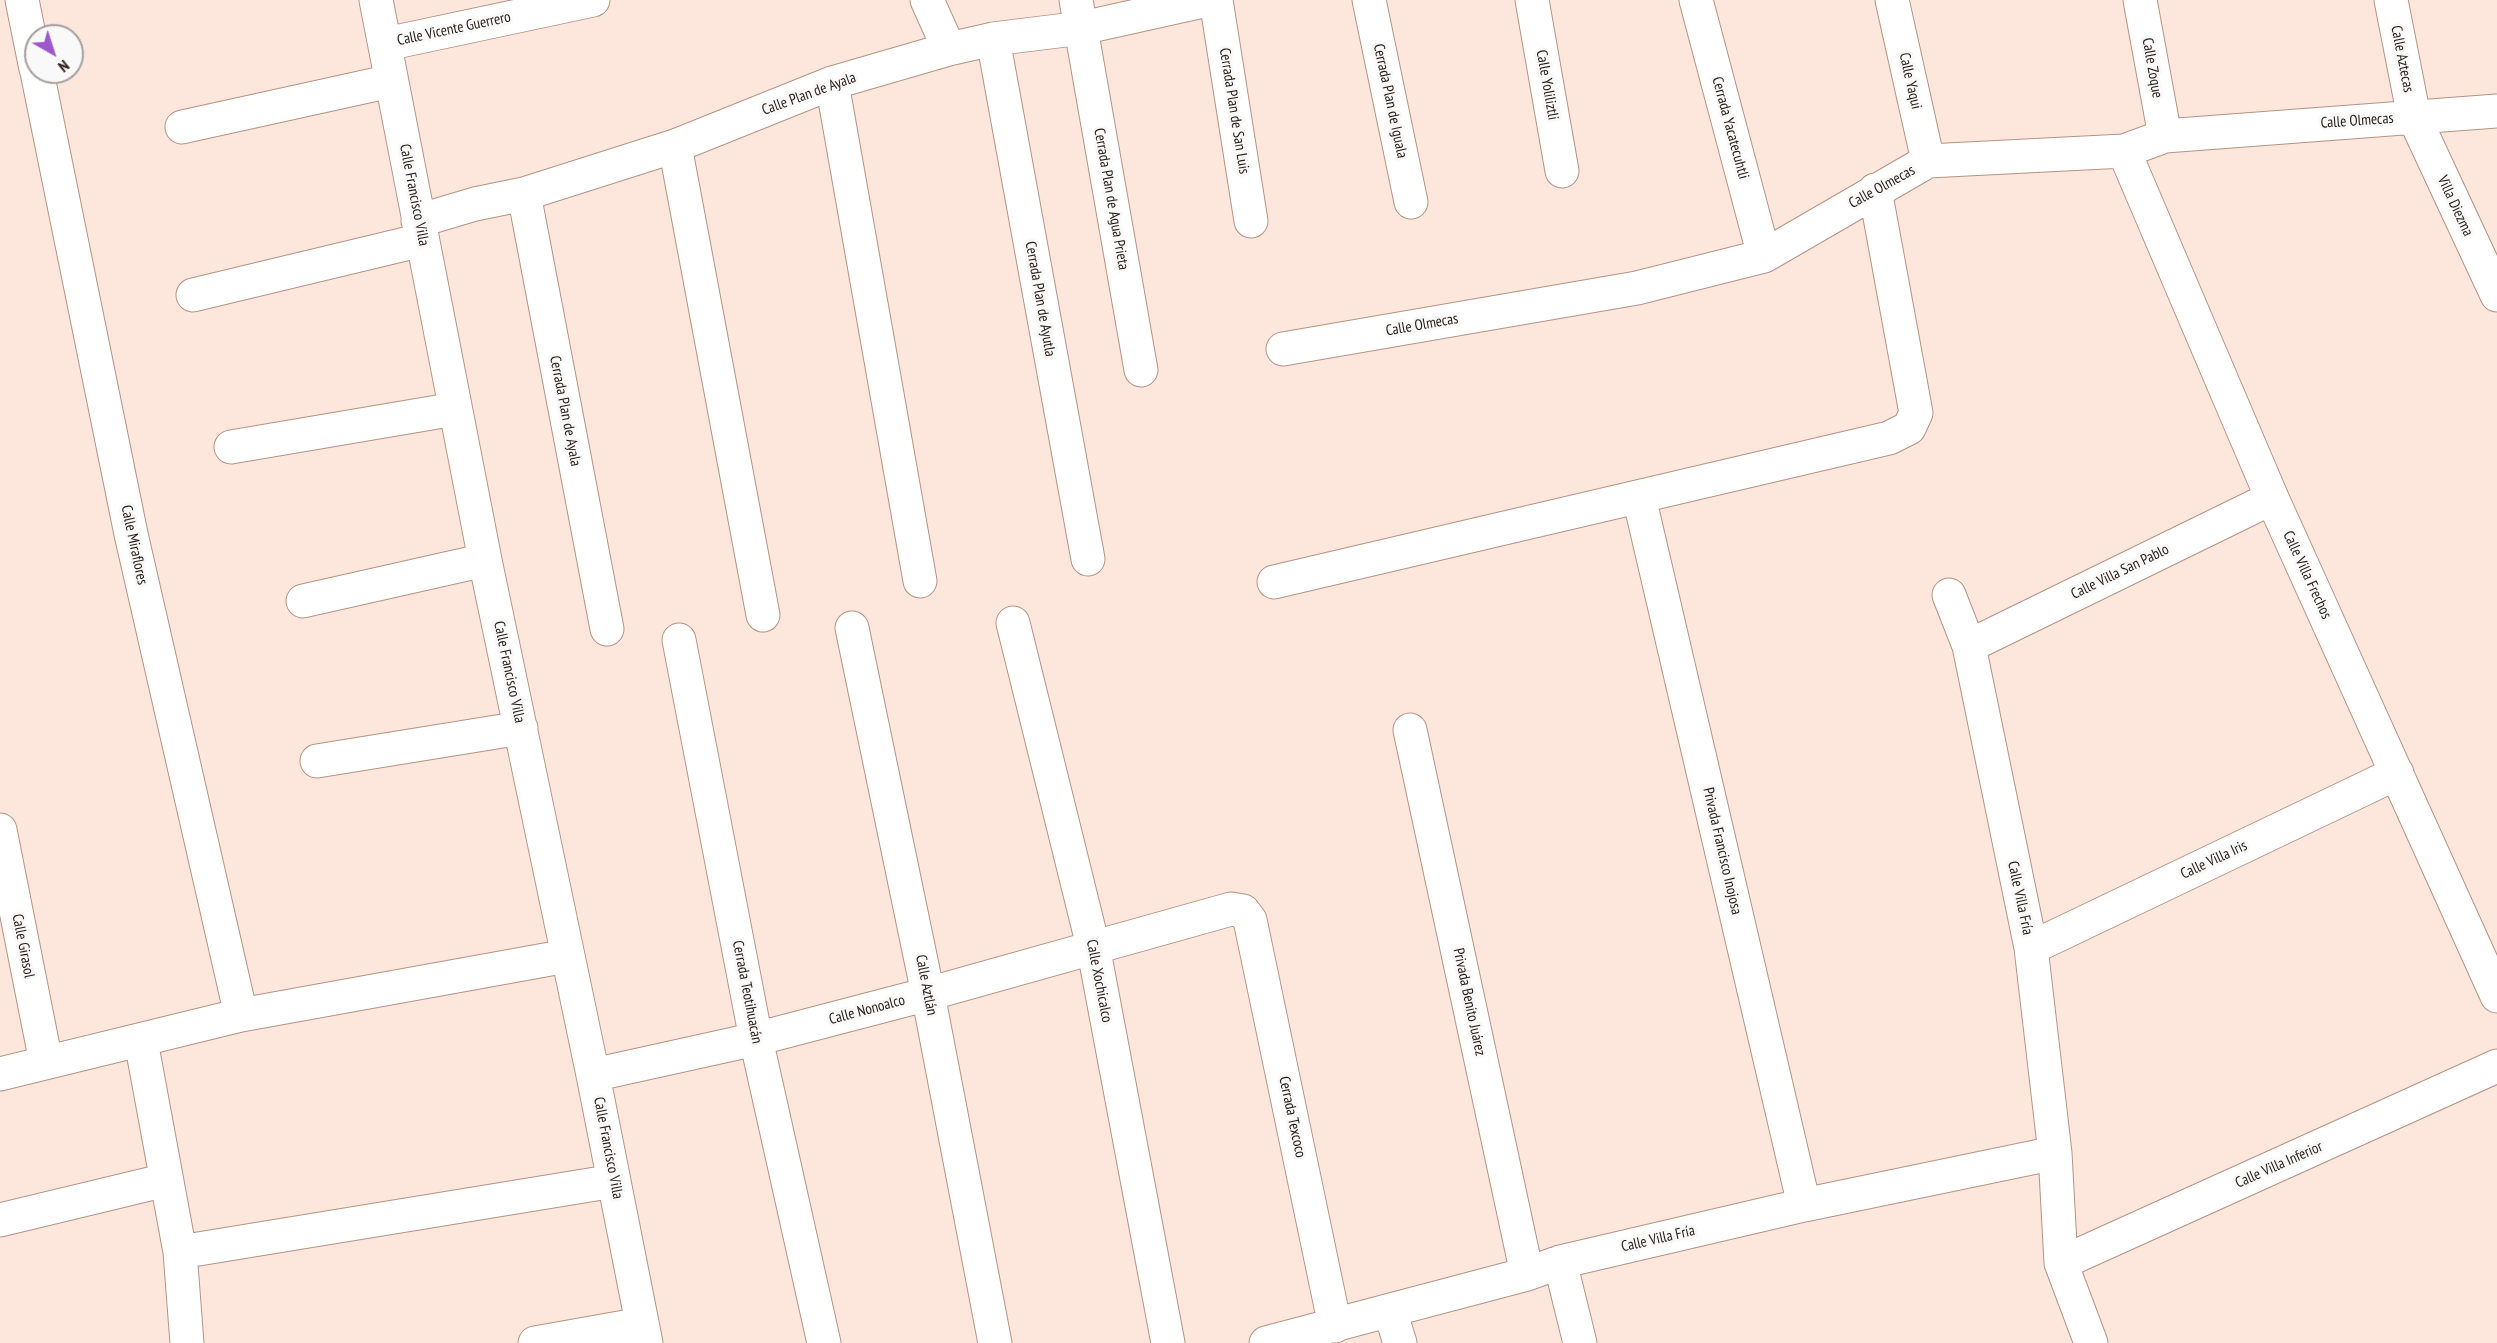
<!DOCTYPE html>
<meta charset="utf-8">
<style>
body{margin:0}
#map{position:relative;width:2497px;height:1343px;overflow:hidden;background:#fde7dd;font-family:"PT Sans Narrow",sans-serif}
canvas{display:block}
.north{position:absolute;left:24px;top:24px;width:60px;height:60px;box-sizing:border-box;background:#f9f9f9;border:2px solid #a5a09e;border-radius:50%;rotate:141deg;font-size:16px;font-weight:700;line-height:24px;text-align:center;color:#281b15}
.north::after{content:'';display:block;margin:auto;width:21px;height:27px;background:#9f57cb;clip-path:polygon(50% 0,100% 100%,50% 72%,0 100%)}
</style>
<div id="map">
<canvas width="2497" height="1343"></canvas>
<div class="north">N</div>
</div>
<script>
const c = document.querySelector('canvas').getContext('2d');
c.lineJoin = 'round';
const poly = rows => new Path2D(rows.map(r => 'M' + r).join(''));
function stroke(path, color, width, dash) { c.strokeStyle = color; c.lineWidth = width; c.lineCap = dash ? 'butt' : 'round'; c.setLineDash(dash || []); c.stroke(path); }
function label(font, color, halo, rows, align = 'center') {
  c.font = font + ' "PT Sans Narrow",sans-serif'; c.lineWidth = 6; c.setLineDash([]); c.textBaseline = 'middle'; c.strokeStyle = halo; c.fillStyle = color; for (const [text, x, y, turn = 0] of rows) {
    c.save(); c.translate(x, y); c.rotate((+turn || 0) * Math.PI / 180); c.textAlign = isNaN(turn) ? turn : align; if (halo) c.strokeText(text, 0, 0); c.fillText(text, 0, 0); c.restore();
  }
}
const minor = poly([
 [22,0,36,69],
 [376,0,485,560,593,1075,646,1343],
 [927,0,949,49],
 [1076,0,1141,370],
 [1216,0,1251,221],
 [1369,0,1411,202],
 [1532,0,1562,171],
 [1696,0,1764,256],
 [1892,0,1928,161],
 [2140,0,2165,136],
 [2391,0,2414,117,2497,295],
 [993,39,1088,559],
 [386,44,593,0],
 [37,72,131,534,241,1015],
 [832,83,920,581],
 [182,127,391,81],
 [675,146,763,615],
 [2124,151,2272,498,2497,996],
 [524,194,607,629],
 [418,221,475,204,524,194,675,146,832,83,949,49,993,39,1082,28,1208,0],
 [193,295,422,240],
 [1283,349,1637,288,1764,256,1928,161,2124,151,2165,136,2497,111],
 [231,447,455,409],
 [1639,497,1804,1205],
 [1274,582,1889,438,1909,428,1916,413,1875,190],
 [1949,595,1969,646,2031,948,2055,1153,2061,1263,2091,1343],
 [303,601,485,560],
 [1013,623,1093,946,1168,1343],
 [852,628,928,994,995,1343],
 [679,640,756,1039,824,1343],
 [1969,646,2272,498],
 [1410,730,1527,1274],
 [317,761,521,728],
 [0,830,46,1062],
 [2031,948,2397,773],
 [141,1041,180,1252,187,1343],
 [0,1074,241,1015,567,956],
 [593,1075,756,1039,928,994,1231,909,1243,911,1250,920,1335,1326],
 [0,1220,166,1180],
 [180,1252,614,1181],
 [1560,1262,1580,1343],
 [2061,1263,2497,1066],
 [1390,1311,1400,1343],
 [535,1343,642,1324],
 [1266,1343,1527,1274,1560,1262,1804,1205,2055,1153]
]);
const streetNames = [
 ["Calle Vicente Guerrero",454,29,-12],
 ["Calle Aztecas",2402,59,79],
 ["Calle Zoque",2152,68,80],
 ["Calle Yaqui",1910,81,77],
 ["Calle Yoliliztli",1547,85,80],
 ["Calle Plan de Ayala",809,94,-20],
 ["Cerrada Plan de Iguala",1390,101,78],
 ["Cerrada Plan de San Luis",1234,111,81],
 ["Calle Olmecas",2357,121,-4],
 ["Cerrada Yacatecuhtli",1730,128,75],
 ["Calle Olmecas",1882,187,-29],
 ["Calle Francisco Villa",414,195,79],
 ["Cerrada Plan de Agua Prieta",1111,199,80],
 ["Villa Diezma",2455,206,65],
 ["Cerrada Plan de Ayutla",1040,299,80],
 ["Calle Olmecas",1422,325,-10],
 ["Cerrada Plan de Ayala",565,411,79],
 ["Calle Miraflores",134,545,78],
 ["Calle Villa San Pablo",2120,572,-26],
 ["Calle Villa Frechos",2307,575,65],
 ["Calle Francisco Villa",509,672,78],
 ["Privada Francisco Inojosa",1722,851,77],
 ["Calle Villa Iris",2214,860,-25],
 ["Calle Villa Fría",2020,898,78],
 ["Calle Girasol",23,946,79],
 ["Calle Xochicalco",1099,981,79],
 ["Calle Aztlán",926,985,79],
 ["Cerrada Teotihuacán",747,992,79],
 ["Privada Benito Juárez",1469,1002,78],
 ["Calle Nonoalco",867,1010,-15],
 ["Cerrada Texcoco",1292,1117,78],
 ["Calle Francisco Villa",608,1148,79],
 ["Calle Villa Inferior",2279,1165,-24],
 ["Calle Villa Fría",1658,1239,-13]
];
stroke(minor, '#b59384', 35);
stroke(minor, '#fff', 33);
label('15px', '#281b15', '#f9f9f9', streetNames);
</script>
